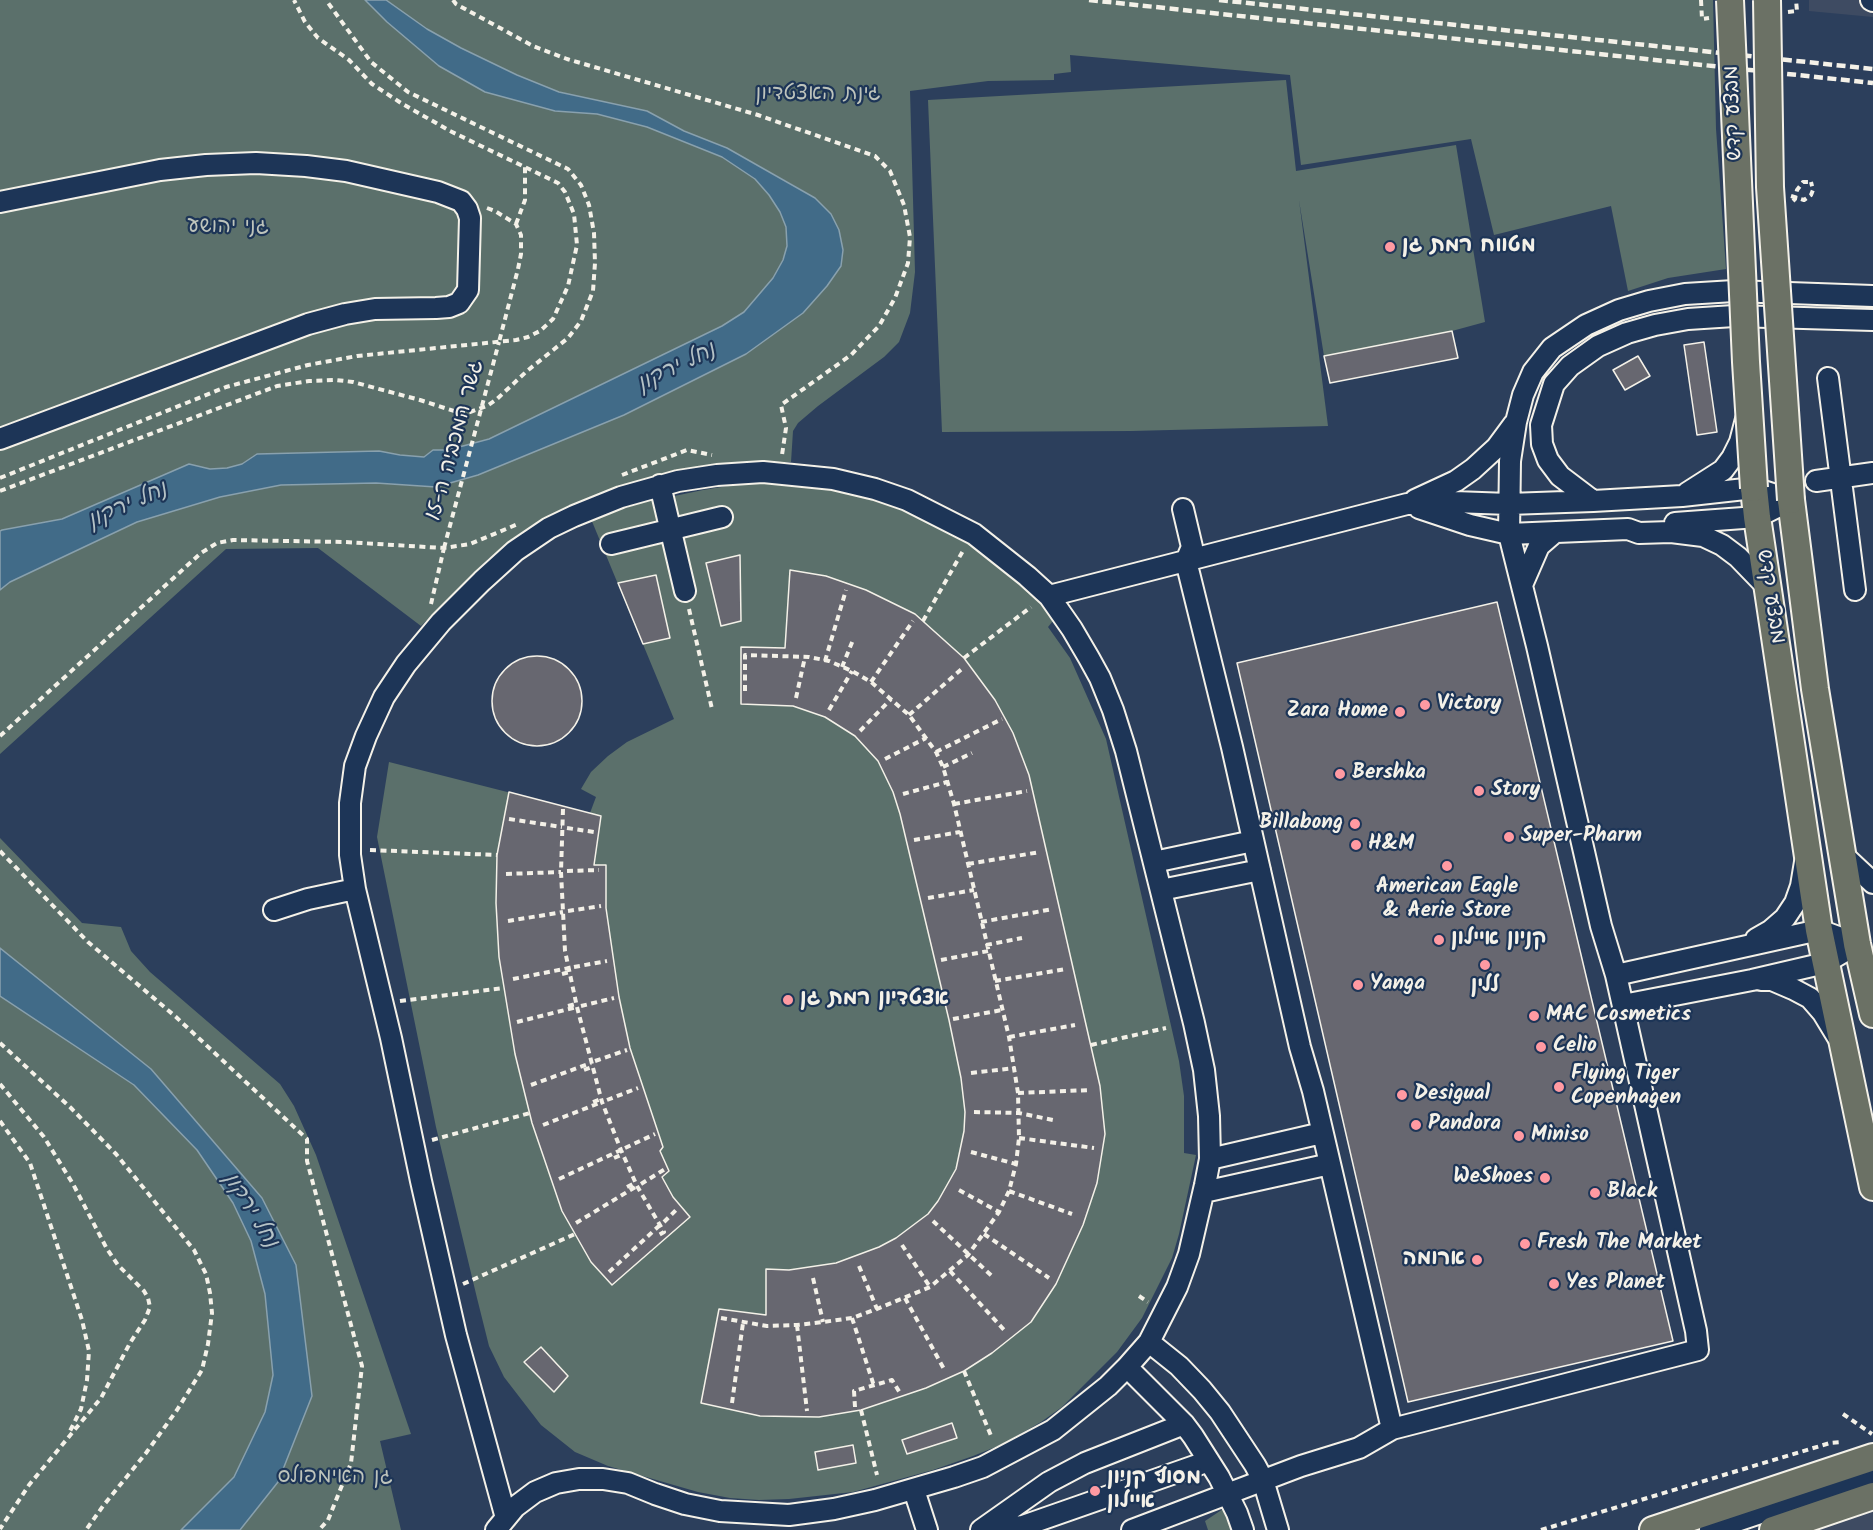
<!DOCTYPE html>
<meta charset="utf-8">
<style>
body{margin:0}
canvas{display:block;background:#2c3f5c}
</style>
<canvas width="1873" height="1530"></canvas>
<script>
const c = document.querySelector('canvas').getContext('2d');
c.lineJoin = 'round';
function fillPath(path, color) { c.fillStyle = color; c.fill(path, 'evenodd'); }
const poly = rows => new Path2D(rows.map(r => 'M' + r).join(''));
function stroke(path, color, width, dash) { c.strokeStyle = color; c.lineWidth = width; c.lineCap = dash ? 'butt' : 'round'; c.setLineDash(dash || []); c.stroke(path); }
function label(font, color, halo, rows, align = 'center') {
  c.font = font + ' Kalam,"Playpen Sans Hebrew",sans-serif'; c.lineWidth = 4.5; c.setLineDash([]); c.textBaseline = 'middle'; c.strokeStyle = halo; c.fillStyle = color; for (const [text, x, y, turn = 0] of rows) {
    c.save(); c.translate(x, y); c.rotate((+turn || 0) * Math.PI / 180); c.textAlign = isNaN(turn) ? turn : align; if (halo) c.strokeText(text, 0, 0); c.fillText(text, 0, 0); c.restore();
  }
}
const built = poly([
 [1809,0,1873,0,1873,17,1809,11],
 [1873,1507,1873,1530,1805,1530]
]);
const green = poly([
 [0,0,365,0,387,22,439,66,555,111,597,114,647,127,722,157,755,179,769,195,780,212,786,227,787,246,783,260,773,278,744,312,722,326,489,439,448,450,433,450,424,457,400,455,379,451,257,454,242,464,227,468,210,469,189,464,62,519,0,531],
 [386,0,1713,0,1716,129,1726,269,1668,278,1628,291,1611,206,1494,235,1471,139,1301,165,1290,75,1070,55,1071,72,1054,74,1054,80,988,81,910,91,915,272,910,313,899,342,884,357,818,406,798,423,793,431,791,462,742,462,676,472,571,509,526,530,488,559,421,626,318,548,226,549,0,754,0,590,10,582,137,522,220,497,281,485,376,483,436,487,478,475,624,415,841,266,843,250,839,230,815,198,795,186,727,148,684,131,647,111,559,92,517,75,461,48,427,29],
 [1286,80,1296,171,1456,145,1485,322,1452,331,1324,356,1299,200,1328,426,1131,431,942,432,928,100],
 [746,483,811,484,846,491,905,508,974,544,1019,578,1057,616,1048,627,1070,658,1106,739,1179,1061,1184,1096,1184,1153,1196,1155,1179,1234,1172,1258,1142,1318,1117,1352,1062,1407,1041,1422,1003,1444,973,1456,933,1470,853,1492,789,1499,759,1500,730,1498,698,1492,608,1466,575,1452,541,1425,504,1377,489,1346,477,1298,436,1127,377,837,389,762,590,813,596,797,581,789,591,772,608,756,627,742,674,719,591,519,641,503,703,490],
 [0,838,82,923,121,927,131,951,150,972,280,1084,294,1106,316,1155,411,1434,380,1441,401,1530,240,1530,278,1482,302,1419,262,1198,151,1069,0,948],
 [0,996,134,1085,197,1149,233,1203,251,1241,265,1294,273,1375,265,1412,234,1477,181,1530,0,1530],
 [1226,1507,1232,1530,1208,1530,1205,1521]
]);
const water = poly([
 [365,0,386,0,427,29,461,48,517,75,559,92,647,111,684,131,727,148,815,198,831,214,839,230,843,250,841,266,827,286,803,313,746,354,624,415,478,475,436,487,376,483,281,485,220,497,137,522,10,582,0,590,0,531,2,530,62,519,189,464,210,469,227,468,242,464,257,454,379,451,400,455,424,457,433,450,448,450,489,439,722,326,744,312,773,278,783,260,787,246,786,227,780,212,769,195,755,179,722,157,647,127,597,114,555,111,485,92,439,66,387,22,365,0],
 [0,948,151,1069,262,1198,296,1265,312,1396,278,1482,240,1530,181,1530,234,1477,265,1412,273,1375,265,1294,251,1241,233,1203,197,1150,134,1085,0,996,0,948]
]);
const building = poly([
 [1452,331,1458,358,1330,383,1324,356,1452,331],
 [1704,342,1717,432,1697,435,1684,345,1704,342],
 [1638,356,1650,376,1625,390,1613,370,1638,356],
 [740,555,741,621,721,626,706,563,740,555],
 [790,570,826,576,866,590,915,614,964,658,995,700,1013,733,1029,775,1100,1086,1105,1134,1097,1183,1083,1225,1056,1284,1031,1322,992,1353,964,1371,926,1388,861,1410,819,1417,760,1416,701,1403,719,1309,766,1315,766,1269,789,1270,836,1263,879,1247,896,1238,928,1214,938,1201,956,1169,964,1131,965,1112,961,1078,949,1020,900,814,893,792,878,761,855,736,825,717,793,706,741,704,741,647,785,648,790,570],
 [656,575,670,638,643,644,618,583,656,575],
 [1497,602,1673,1341,1408,1402,1237,663,1497,602],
 '492 701a45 45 0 1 1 90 0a45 45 0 1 1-90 0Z',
 [509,792,601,816,594,865,606,865,606,908,619,997,630,1048,663,1147,660,1151,669,1171,662,1177,673,1197,690,1217,612,1285,591,1262,562,1211,532,1123,515,1054,499,957,496,903,497,855,509,792],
 [541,1347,568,1376,554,1392,524,1362,541,1347],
 [952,1423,957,1438,907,1454,902,1440,952,1423],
 [853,1445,856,1463,818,1470,815,1452,853,1445]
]);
const path = poly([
 [453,0,456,4,533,46,567,59,758,115,875,156,890,171,904,205,910,237,908,263,895,298,879,326,851,355,781,405,786,428,782,455],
 [1701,0,1702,19,1709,18],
 [1788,12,1797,11,1796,0],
 [1793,201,1795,199,1797,190,1803,182,1811,182],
 [487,208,495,211,516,224,521,235,521,254,518,269,499,342],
 [516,224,525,200,525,167],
 [622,475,687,450,712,455],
 [0,478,226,387,308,365,357,356,516,340,528,337,540,331,553,319,568,286,577,245,574,214,565,192,558,183,450,131,401,103,372,84,349,60,318,38,305,22,294,0],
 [0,491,277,386,309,381,336,380,353,382,420,400,457,412,470,412,487,406,497,399,527,371,568,338,581,321,593,291,595,263,594,233,589,205,581,185,568,169,408,92,371,62,326,0],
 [431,604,444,548],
 [689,609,712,709],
 [923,621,964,549],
 [964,658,1031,607],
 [825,661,846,590],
 [842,667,853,640],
 [871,682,913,621],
 [796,698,805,657],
 [829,710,852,671],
 [909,715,964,667],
 [860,731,891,699],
 [0,736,201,553,217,543,233,540,344,542,444,548,470,544,518,524],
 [936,752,1002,719],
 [885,759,926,738],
 [943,767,972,753],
 [903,794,947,782],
 [954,804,1027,791],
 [563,809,561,872,565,951,577,1007,602,1102,621,1150,637,1186,664,1232,659,1235],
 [509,819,562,827],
 [567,828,594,832],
 [914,840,960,832],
 [370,850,497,855],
 [0,851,88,942,176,1017,307,1139,307,1161,362,1366,351,1463,328,1520,319,1530],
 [968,864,1040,852],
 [567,871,599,870],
 [506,874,561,872],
 [928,898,974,890],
 [568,911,601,906],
 [508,921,563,912],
 [981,922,1053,909],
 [986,945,1022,938],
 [941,960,988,951],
 [574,967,607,961],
 [562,974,570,972],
 [513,979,569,968],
 [995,981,1066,969],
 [400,1001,504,988],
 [568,1006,576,1004],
 [581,1006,614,998],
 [953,1019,1002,1010],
 [517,1022,577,1007],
 [1009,1037,1075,1025],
 [0,1043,71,1108,116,1154,194,1250,206,1274,210,1293,212,1313,208,1344,202,1370,177,1410,146,1453,103,1506,86,1530],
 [1091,1045,1166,1028],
 [595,1061,627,1050],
 [584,1070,592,1067],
 [971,1073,1015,1068],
 [0,1084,44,1137,73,1184,107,1249,118,1265,144,1291,148,1298,150,1307,145,1320,130,1343,101,1398,29,1485,0,1529],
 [531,1085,591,1063],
 [1018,1093,1091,1090],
 [607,1100,638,1088],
 [593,1102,601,1099],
 [974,1112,1019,1113,1053,1120],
 [0,1121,30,1163,82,1320,89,1351,87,1380,81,1409,69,1433],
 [543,1125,602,1102],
 [1019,1138,1094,1148],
 [432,1140,530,1113],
 [625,1148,655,1134],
 [971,1152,1016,1164],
 [614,1158,623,1154],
 [559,1179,621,1150],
 [641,1184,665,1169],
 [627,1187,635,1183],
 [959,1190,999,1212],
 [1009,1191,1072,1214],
 [933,1221,994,1278],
 [664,1222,677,1209],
 [576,1223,637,1186],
 [984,1234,1049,1278],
 [902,1245,930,1287],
 [859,1266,877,1309],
 [950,1271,1006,1332],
 [609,1272,660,1225],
 [813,1278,823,1322],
 [463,1284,575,1234],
 [1139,1296,1148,1302],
 [905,1298,944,1369],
 [721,1318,767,1326,797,1325,823,1322,852,1318,877,1309,930,1287,968,1255,999,1212,1009,1191,1016,1164,1019,1138,1018,1093,1009,1037,954,804,943,767,936,752,909,715,871,682,852,671,829,661,809,657,745,655,745,694],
 [852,1318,874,1386],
 [797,1325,807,1411],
 [964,1371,992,1438],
 [732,1403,743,1323],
 [855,1407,854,1391,892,1380,900,1393],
 [861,1410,877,1475],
 [1843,1414,1872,1434],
 [1541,1530,1830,1443,1843,1442]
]);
const minor = poly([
 [1871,0,1873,1],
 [0,202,160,170,206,165,256,163,306,166,346,171,438,192,461,201,467,209,470,218,468,290,459,303,449,307,436,308,375,309,345,314,308,324,0,439],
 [1828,378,1855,590],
 [1816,481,1873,473],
 [660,485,685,591],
 [1687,493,1723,470,1732,458,1740,442,1746,419],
 [1415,500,1456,481,1473,469,1497,447,1514,424],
 [1791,500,1754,488,1682,496,1593,501,1560,476,1548,460,1542,444,1541,425,1554,384,1570,366,1598,346,1627,333,1655,325,1688,319,1734,316,1873,320],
 [1419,508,1470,525,1509,534,1628,529,1639,533,1671,532,1703,536,1722,545,1738,557,1768,588],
 [1183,509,1192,547,1186,561,1232,747,1300,1047,1313,1091,1392,1429],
 [1675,523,1757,517,1791,500],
 [611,544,722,517],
 [1522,585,1539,546,1554,533],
 [1049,596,1407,504,1454,502,1509,504,1593,501],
 [1842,854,1873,883],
 [1154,862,1253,841],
 [1161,890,1260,870],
 [274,910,308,899,355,889],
 [1756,939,1770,931,1785,918,1795,903,1801,886,1805,862],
 [1616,975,1819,930,1857,944],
 [1761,980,1772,980,1793,989,1810,998,1823,1013,1837,1036],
 [1623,1005,1752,980,1825,963,1857,944],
 [1210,1159,1322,1133],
 [1204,1192,1330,1164],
 [1149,1342,1179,1366,1202,1390,1220,1412,1255,1465,1263,1480,1278,1530],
 [1127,1367,1184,1424,1193,1436,1219,1477,1237,1513,1243,1530],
 [914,1490,927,1530],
 [496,1530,515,1507,535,1492,556,1483,579,1479,603,1479,628,1483,655,1494,685,1504,720,1511,789,1515,834,1509,875,1500,954,1477,983,1467,1053,1430,1108,1386,1127,1367,1149,1342,1177,1287,1189,1254,1205,1185,1210,1159,1209,1116,1204,1070,1194,1023,1126,751,1113,710,1100,678,1089,658,1072,629,1049,596,1027,576,974,534,907,500,875,489,833,479,763,472,717,475,678,481,621,497,574,516,549,528,515,551,482,581,441,622,406,664,384,697,366,736,355,766,350,803,350,855,355,889,391,1038,421,1181,456,1335,506,1518],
 [981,1530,1049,1482,1085,1463,1184,1424],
 [994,1530,1023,1526,1209,1461],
 [1132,1530,1301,1466,1359,1448,1392,1429,1698,1350,1696,1331,1616,975,1601,926,1537,646,1509,534,1510,461,1516,422,1523,395,1533,372,1552,348,1586,325,1619,310,1649,301,1685,294,1734,291,1873,296],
 [1710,1530,1873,1475]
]);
const major = poly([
 [1754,488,1757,517,1819,930,1873,1187],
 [1791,500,1815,689,1857,944,1873,1014],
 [1653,1530,1873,1457],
 [1773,1530,1873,1496]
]);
const rail = poly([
 [1089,0,1873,83],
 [1219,0,1873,69]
]);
const pathBridge = poly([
 [1791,196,1804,200,1811,195,1813,190,1811,182],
 [444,548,499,342]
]);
const majorBridge = poly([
 [1730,0,1746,362,1754,488],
 [1767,0,1770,187,1791,500]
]);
const markers = [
 [1390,247,6,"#ff9aa2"],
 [1425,705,6,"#ff9aa2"],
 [1400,712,6,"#ff9aa2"],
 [1340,774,6,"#ff9aa2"],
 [1479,791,6,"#ff9aa2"],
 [1355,824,6,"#ff9aa2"],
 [1509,837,6,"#ff9aa2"],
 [1356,845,6,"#ff9aa2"],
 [1447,866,6,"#ff9aa2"],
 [1439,940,6,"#ff9aa2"],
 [1485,965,6,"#ff9aa2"],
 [1358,985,6,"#ff9aa2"],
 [788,1000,6,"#ff9aa2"],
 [1534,1016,6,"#ff9aa2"],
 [1541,1047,6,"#ff9aa2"],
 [1559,1087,6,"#ff9aa2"],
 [1402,1095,6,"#ff9aa2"],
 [1416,1125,6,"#ff9aa2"],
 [1519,1136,6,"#ff9aa2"],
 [1545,1178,6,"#ff9aa2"],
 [1595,1193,6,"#ff9aa2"],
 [1525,1244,6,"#ff9aa2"],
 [1477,1260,6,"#ff9aa2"],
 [1554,1284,6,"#ff9aa2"],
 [1095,1491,6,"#ff9aa2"]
];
const parkNames = [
 ["גינת האצטדיון",818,95],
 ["גני יהושע",228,228],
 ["גן האימפולס",335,1478]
];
const streetNames = [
 ["מבצע קדש",1735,113,-92],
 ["גשר המכביה ה-15",457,441,-75],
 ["מבצע קדש",1769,597,81]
];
const poiNames = [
 ["מטווח רמת גן",1402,247],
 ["Victory",1437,705],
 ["Zara Home",1388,712,"right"],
 ["Bershka",1352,774],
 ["Story",1491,791],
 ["Billabong",1343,824,"right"],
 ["Super-Pharm",1521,837],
 ["H&M",1368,845],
 ["American Eagle",1447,888,"center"],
 ["& Aerie Store",1447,912,"center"],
 ["קניון איילון",1451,940],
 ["Yanga",1370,985],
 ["ללין",1485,987,"center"],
 ["אצטדיון רמת גן",800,1000],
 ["MAC Cosmetics",1546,1016],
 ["Celio",1553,1047],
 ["Flying Tiger",1571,1075],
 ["Copenhagen",1571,1099],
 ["Desigual",1414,1095],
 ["Pandora",1428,1125],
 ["Miniso",1531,1136],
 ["WeShoes",1533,1178,"right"],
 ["Black",1607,1193],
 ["Fresh The Market",1537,1244],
 ["ארומה",1465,1260,"right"],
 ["Yes Planet",1566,1284],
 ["מסוף קניון",1107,1479],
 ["איילון",1107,1503]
];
const waterNames = [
 ["נחל ירקון",677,369,-26],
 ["נחל ירקון",128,507,-24],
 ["נחל ירקון",249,1211,58]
];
fillPath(built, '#3e4b62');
fillPath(green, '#5b706b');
fillPath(water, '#416b88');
stroke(water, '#89a1ae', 1.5);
fillPath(building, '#676770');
stroke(building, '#f4f1e8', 1.5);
stroke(minor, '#f4f1e8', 24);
stroke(major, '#f4f1e8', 30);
stroke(path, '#f4f1e8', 4, [6, 4.5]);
stroke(minor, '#1d3557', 20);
stroke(major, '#6b7165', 26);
stroke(rail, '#f4f1e8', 4.5, [9, 4.5]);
stroke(majorBridge, '#f4f1e8', 30, []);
stroke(pathBridge, '#f4f1e8', 4, [6, 4.5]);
stroke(majorBridge, '#6b7165', 26);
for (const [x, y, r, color] of markers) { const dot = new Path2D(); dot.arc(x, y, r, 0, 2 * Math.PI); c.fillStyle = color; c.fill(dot); stroke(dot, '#1d3557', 2); }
label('21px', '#bec4bc', '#1d3557', parkNames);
label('21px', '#f4f1e8', '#1d3557', streetNames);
label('bold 21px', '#f4f1e8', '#1d3557', poiNames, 'left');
label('italic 22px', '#b5c2c6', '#1d3557', waterNames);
</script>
